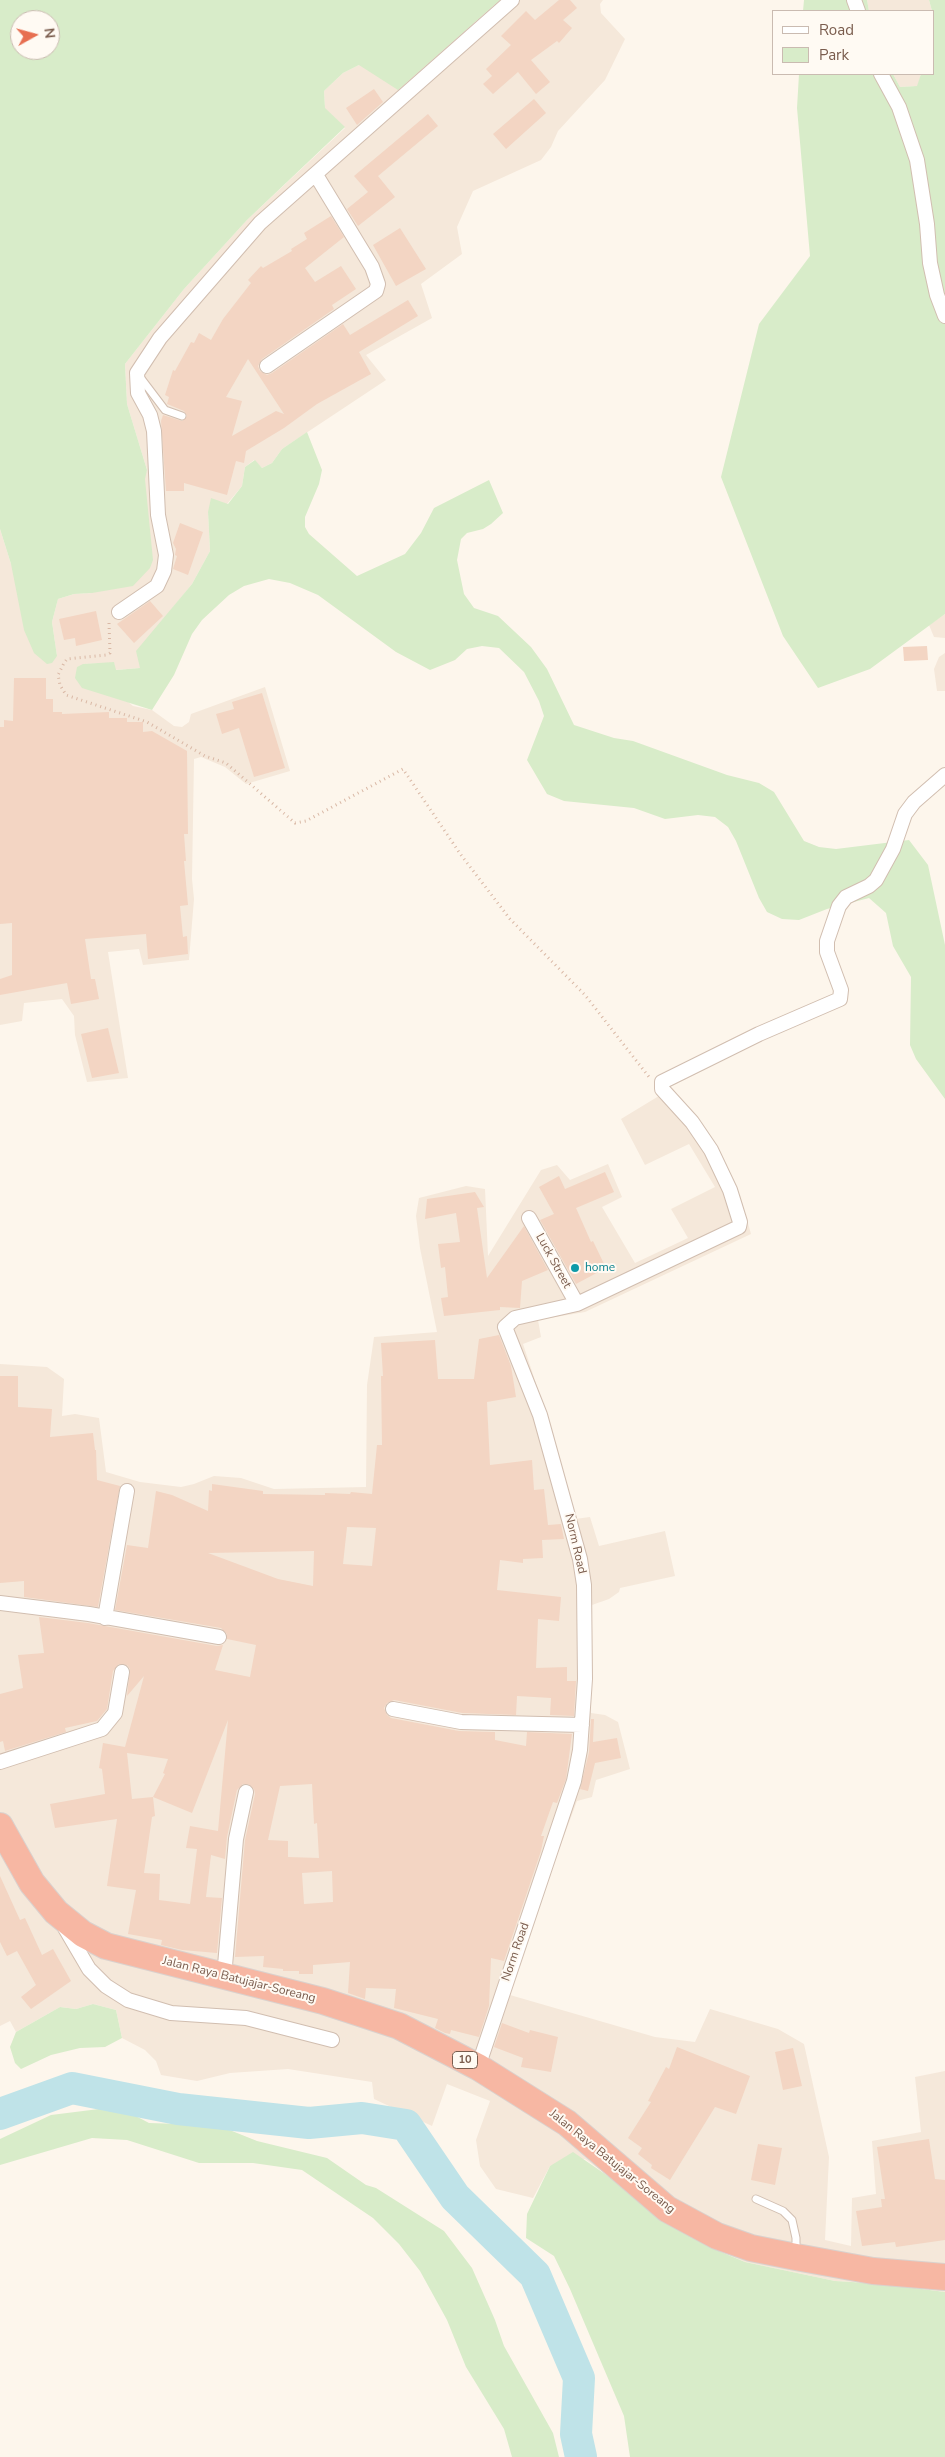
<!DOCTYPE html>
<style>
body{margin:0}
#map{position:relative;width:945px;height:2457px;overflow:hidden;background:#fdf6ec;font-family:"Nunito Sans",sans-serif}
canvas{display:block}
.legend{position:absolute;left:772px;top:10px;width:162px;height:65px;box-sizing:border-box;background:#fffaf3;border:1px solid #cabbb1;margin:0;padding:6px 9px;list-style:none;font-size:15px;color:#7a5c4d}
.legend li{display:flex;align-items:center;gap:10px;height:25px}
.legend b{width:25px;border:1px solid #cabbb1}
.north{position:absolute;left:10px;top:10px;width:50px;height:50px;box-sizing:border-box;background:#fffaf3;border:1px solid #cabbb1;border-radius:50%;rotate:83deg;font-size:14px;font-weight:700;line-height:20px;text-align:center;color:#7a5c4d}
.north::after{content:'';display:block;margin:auto;width:18px;height:22px;background:#e76f51;clip-path:polygon(50% 0,100% 100%,50% 72%,0 100%)}
</style>
<div id="map">
<canvas width="945" height="2457"></canvas>
<ul class="legend">
<li><b style="height:6px;background:#fff"></b>Road</li>
<li><b style="height:14px;background:#d8ecc9"></b>Park</li>
</ul>
<div class="north">N</div>
</div>
<script>
const c = document.querySelector('canvas').getContext('2d');
c.lineJoin = 'round';
function fillPath(path, color) { c.fillStyle = color; c.fill(path, 'evenodd'); }
const poly = rows => new Path2D(rows.map(r => 'M' + r).join(''));
function stroke(path, color, width, dash) { c.strokeStyle = color; c.lineWidth = width; c.lineCap = dash ? 'butt' : 'round'; c.setLineDash(dash || []); c.stroke(path); }
function label(font, color, halo, rows, align = 'center') {
  c.font = font + ' "Nunito Sans",sans-serif'; c.lineWidth = 4; c.setLineDash([]); c.textBaseline = 'middle'; c.strokeStyle = halo; c.fillStyle = color; for (const [text, x, y, turn = 0] of rows) {
    c.save(); c.translate(x, y); c.rotate((+turn || 0) * Math.PI / 180); c.textAlign = isNaN(turn) ? turn : align; if (halo) c.strokeText(text, 0, 0); c.fillText(text, 0, 0); c.restore();
  }
}
const residential = poly([
 [500,0,603,0,600,4,601,13,625,39,605,80,558,131,551,147,541,160,473,191,457,227,462,254,421,284,432,318,366,355,386,380,282,449,272,463,262,468,254,460,245,467,242,486,227,504,208,512,210,551,192,584,171,610,140,668,115,670,114,663,83,664,133,706,152,710,174,726,182,727,189,722,191,714,265,687,290,771,246,784,225,767,201,757,194,759,192,879,194,899,189,960,143,965,139,949,108,952,128,1078,87,1082,75,1035,74,1016,62,999,24,1003,22,1021,0,1025,0,529,11,564,57,656,52,622,58,599,74,594,92,593,147,470,127,404,125,364,184,289,247,220,345,128,325,109,324,91,343,73,359,65,474,24],
 [867,0,929,0,932,11,869,11],
 [893,74,921,74,918,86,900,87],
 [945,614,945,638,934,637,929,625],
 [945,653,945,691,937,691,934,669,939,657],
 [672,1088,707,1132,740,1195,751,1234,585,1312,538,1320,541,1337,523,1344,547,1417,575,1519,590,1517,599,1546,665,1531,675,1576,620,1588,619,1592,609,1599,592,1605,591,1713,605,1715,618,1722,630,1769,596,1780,592,1797,577,1801,534,1917,510,1995,655,2037,695,2042,710,2009,778,2029,804,2044,829,2157,825,2240,851,2246,852,2198,876,2194,872,2141,921,2132,915,2077,945,2071,945,2292,884,2284,835,2281,745,2262,714,2249,655,2210,585,2159,550,2166,533,2198,496,2189,480,2166,476,2140,490,2101,447,2084,432,2126,374,2099,372,2082,288,2069,230,2073,197,2081,161,2075,156,2061,145,2050,122,2038,116,2010,93,2004,76,2009,60,2007,16,2032,10,2021,0,2026,0,1364,47,1367,64,1379,62,1416,75,1414,99,1418,106,1472,140,1482,181,1487,194,1484,214,1476,241,1478,274,1489,366,1487,367,1385,374,1337,437,1332,420,1248,416,1216,419,1198,466,1186,485,1189,488,1256,541,1170,557,1165,570,1180,608,1164,622,1197,602,1207,635,1263,688,1238,671,1209,715,1187,689,1144,645,1165,621,1119]
]);
const green = poly([
 [0,0,500,0,398,90,359,65,343,73,324,91,325,108,345,127,247,220,184,289,125,364,127,404,147,470,145,479,153,560,150,568,133,586,92,593,74,594,58,599,52,622,57,656,52,663,47,664,34,653,24,630,11,564,0,529],
 [20,20,50,20,50,50,20,50],
 [804,0,867,0,869,11,803,11],
 [929,0,945,0,945,614,870,669,818,688,783,636,721,477,759,324,810,256,797,108,799,74,893,74,900,87,917,86,921,74,934,74,934,11,932,11],
 [307,432,322,470,319,484,305,517,305,527,309,534,357,576,405,554,421,533,434,508,489,480,503,513,491,524,483,529,467,533,461,539,457,560,464,594,474,608,498,616,531,647,547,669,574,725,614,738,633,741,727,775,759,783,774,792,804,841,819,847,836,849,909,840,928,865,945,945,945,1099,916,1059,910,1045,911,977,893,946,886,913,869,898,827,909,799,920,782,919,767,912,759,898,736,841,728,827,715,817,698,815,665,819,634,808,564,801,547,794,527,760,544,716,539,701,524,672,499,648,482,646,467,649,455,660,430,670,396,652,318,595,290,583,269,579,244,586,229,595,202,620,192,634,174,675,152,710,82,688,75,678,77,667,83,664,114,662,116,670,140,668,136,651,192,584,210,551,208,512,211,498,228,504,242,486,245,467,255,460,262,468,272,463,282,449],
 [93,2004,116,2010,122,2038,105,2047,80,2048,51,2055,21,2069,15,2063,10,2047,16,2032,60,2007,76,2009],
 [107,2108,132,2114,149,2123,211,2125,227,2129,257,2141,327,2158,366,2185,376,2188,444,2231,472,2268,495,2320,504,2346,553,2433,559,2457,512,2457,504,2429,466,2367,447,2320,420,2271,399,2244,373,2218,302,2170,253,2163,199,2163,127,2140,92,2138,0,2165,0,2139,51,2115],
 [573,2152,714,2249,745,2262,835,2281,884,2284,945,2292,945,2457,630,2457,624,2416,570,2289,554,2256,526,2238,527,2214,550,2166]
]);
const river = poly([
 [0,2114,72,2088,178,2109,309,2123,362,2118,406,2125,455,2197,535,2275,579,2378,576,2434,581,2457]
]);
const building = poly([
 [559,0,570,0,577,8,563,20,572,28,559,43,557,41,531,60,550,82,536,94,518,72,493,94,483,84,492,76,486,69,511,45,501,36,526,11,535,20],
 [374,89,383,102,357,125,346,108],
 [534,99,546,113,506,149,493,134],
 [428,114,438,126,378,176,395,197,358,226,347,209,368,192,354,176],
 [331,216,344,237,305,268,315,282,341,266,356,289,332,305,334,309,262,359,258,366,260,371,267,375,272,373,343,324,350,335,408,300,418,316,359,352,371,374,317,404,284,428,246,451,244,463,236,461,227,495,184,483,184,491,166,491,161,421,163,415,182,421,187,416,184,411,167,404,169,397,165,395,173,370,175,371,191,342,194,343,199,333,211,340,223,319,251,283,248,280,261,266,263,268,292,251,291,249,307,239,304,233],
 [248,359,284,414,276,411,232,436,242,401,226,397],
 [400,228,426,269,396,286,373,245],
 [180,523,203,532,188,575,173,569,177,556,175,555,176,549,173,543],
 [150,601,163,616,134,643,117,624],
 [96,611,102,640,76,646,75,638,64,640,59,619],
 [927,646,928,660,904,661,903,647],
 [14,678,46,678,46,699,53,699,53,712,62,712,62,714,109,712,109,718,127,718,127,722,143,722,143,732,152,731,187,751,188,834,184,834,186,861,184,861,188,905,180,906,183,937,187,936,188,954,148,959,146,934,85,939,91,979,95,979,99,999,71,1004,67,983,0,995,0,979,12,975,12,923,0,924,0,727,4,727,4,720,13,721],
 [262,693,285,768,254,777,239,728,222,734,216,714,234,709,232,702],
 [108,1028,119,1073,92,1078,81,1034],
 [605,1172,614,1192,576,1208,591,1242,593,1241,606,1268,576,1284,540,1220,554,1214,539,1187,559,1176,565,1189],
 [475,1192,484,1207,477,1208,487,1278,524,1226,548,1270,522,1281,520,1308,500,1307,500,1310,444,1316,441,1298,448,1297,445,1267,441,1268,438,1244,460,1242,456,1213,425,1219,427,1199],
 [499,1335,511,1366,516,1397,487,1402,490,1465,532,1460,534,1490,544,1489,548,1525,561,1524,564,1539,542,1540,543,1558,523,1559,523,1563,500,1560,497,1590,561,1597,559,1621,538,1619,536,1668,567,1667,567,1681,576,1681,574,1716,550,1715,551,1698,517,1696,516,1715,462,1713,394,1700,387,1703,384,1708,387,1715,391,1718,459,1731,495,1732,495,1740,526,1746,527,1732,572,1734,566,1779,557,1803,553,1802,541,1836,544,1836,541,1851,504,1961,491,1958,489,2006,479,2037,451,2030,450,2034,445,2033,435,2028,438,2019,394,2008,396,1989,366,1988,365,1999,348,1993,350,1962,313,1965,313,1974,299,1974,299,1971,283,1971,283,1969,263,1967,264,1956,235,1957,245,1840,255,1794,254,1789,248,1784,243,1784,237,1790,227,1837,225,1859,211,1855,206,1897,222,1898,217,1953,182,1950,161,1945,162,1940,128,1934,136,1890,107,1886,117,1819,55,1828,50,1804,105,1794,102,1769,99,1768,103,1743,125,1747,144,1676,127,1696,130,1669,127,1665,119,1664,113,1671,107,1709,97,1721,65,1728,66,1732,5,1751,3,1741,0,1742,0,1694,23,1688,18,1655,44,1653,39,1617,88,1623,217,1646,223,1645,215,1670,250,1677,256,1645,227,1639,227,1634,221,1628,115,1610,127,1545,148,1548,156,1491,172,1495,208,1511,209,1490,212,1491,212,1484,263,1491,263,1494,325,1495,325,1493,350,1494,351,1492,372,1494,377,1445,382,1445,381,1376,383,1376,381,1343,435,1340,438,1379,474,1379,479,1339],
 [347,1527,376,1528,372,1566,343,1564],
 [314,1551,313,1586,278,1579,208,1553],
 [228,1720,218,1831,190,1826,186,1848,197,1849,190,1904,159,1900,160,1874,144,1873,152,1817,155,1816,153,1797,132,1799,127,1753,168,1759,163,1773,165,1774,153,1797,192,1813],
 [312,1784,314,1824,317,1823,319,1858,288,1857,288,1841,268,1840,280,1786],
 [332,1871,333,1902,304,1904,302,1873],
 [0,1376,18,1376,18,1407,52,1409,50,1437,93,1433,95,1450,96,1450,97,1480,120,1486,98,1607,24,1597,24,1581,0,1583],
 [591,1719,594,1719,593,1742,617,1738,621,1758,595,1763,588,1791,580,1789,589,1752],
 [0,1876,20,1920,25,1918,42,1955,53,1949,71,1981,31,2009,21,1997,36,1985,17,1951,7,1956,0,1942],
 [502,2023,529,2033,530,2030,558,2037,551,2072,521,2067,523,2058,494,2047],
 [677,2047,750,2076,736,2114,715,2107,670,2180,651,2168,652,2165,638,2154,642,2148,628,2138,651,2102,648,2101,666,2067,669,2069],
 [793,2048,802,2086,783,2090,775,2052],
 [929,2139,935,2179,945,2180,945,2240,896,2247,895,2242,862,2246,856,2211,882,2207,881,2199,885,2199,877,2147],
 [758,2144,782,2148,775,2185,751,2180]
]);
const path = poly([
 [109,623,110,653,106,655,67,659,64,663,58,675,60,685,66,695,147,722,205,756,226,763,295,823,306,821,403,769,461,855,510,919,585,995,649,1077]
]);
const lane = poly([
 [140,377,165,410,182,416],
 [756,2199,783,2211,792,2220,796,2238,796,2252]
]);
const street = poly([
 [854,0,858,11],
 [881,74,899,107,917,160,927,224,930,263,937,295,945,316],
 [267,366,376,291,378,284,372,267,316,175],
 [119,612,157,586,164,571,166,555,158,515,154,431,150,415,138,393,137,373,160,338,260,223,512,0],
 [529,1218,577,1304],
 [0,1603,89,1614,219,1637],
 [105,1618,127,1491],
 [393,1709,461,1722,582,1725],
 [0,1762,102,1729,115,1713,122,1672],
 [65,1928,89,1969,106,1986,128,2000,171,2013,246,2018,332,2040],
 [224,1977,236,1839,246,1792],
 [478,2067,574,1781,580,1750,585,1679,584,1585,580,1559,540,1415,505,1327,515,1318,577,1304,739,1227,740,1222,730,1190,711,1150,692,1122,662,1089,662,1082,759,1034,840,999,841,990,827,952,827,941,839,906,846,897,869,886,876,880,893,849,905,814,914,802,945,775]
]);
const highway = poly([
 [0,1826,32,1883,56,1912,83,1934,106,1946,323,2001,399,2026,478,2067,567,2123,667,2209,717,2236,751,2248,796,2257,873,2271,945,2277]
]);
const markers = [
 [575,1268,5,"#0f9aa8"]
];
const shields = [
 [465,2060,25]
];
const shieldNames = [
 ["10",465,2060]
];
const streetNames = [
 ["Luck Street",553,1261,61],
 ["Norm Road",575,1544,77],
 ["Norm Road",516,1952,-71],
 ["Jalan Raya Batujajar-Soreang",239,1980,14],
 ["Jalan Raya Batujajar-Soreang",612,2162,39]
];
const cultureNames = [
 ["home",585,1268]
];
fillPath(residential, '#f5e8da');
fillPath(green, '#d8ecc9');
stroke(river, '#bfe3e8', 32);
fillPath(building, '#f3d5c3');
stroke(lane, '#d1beb0', 9);
stroke(street, '#d1beb0', 16);
stroke(highway, '#dad1cd', 28);
stroke(path, '#d9b8a5', 3, [1, 4]);
stroke(lane, '#fff', 7);
stroke(street, '#fff', 14);
stroke(highway, '#f7b7a3', 26);
for (const [x, y, r, color] of markers) { const dot = new Path2D(); dot.arc(x, y, r, 0, 2 * Math.PI); c.fillStyle = color; c.fill(dot); stroke(dot, '#fffaf3', 2); }
for (const [x, y, w] of shields) { const box = new Path2D(); box.roundRect(x - w / 2, y - 8.5, w, 17, 4); c.fillStyle = '#fffaf3'; c.fill(box); stroke(box, '#7a5c4d', 1); }
label('bold 11px', '#7a5c4d', null, shieldNames);
label('12px', '#7a5c4d', '#fffaf3', streetNames);
label('12px', '#0d838f', '#fffaf3', cultureNames, 'left');
</script>
